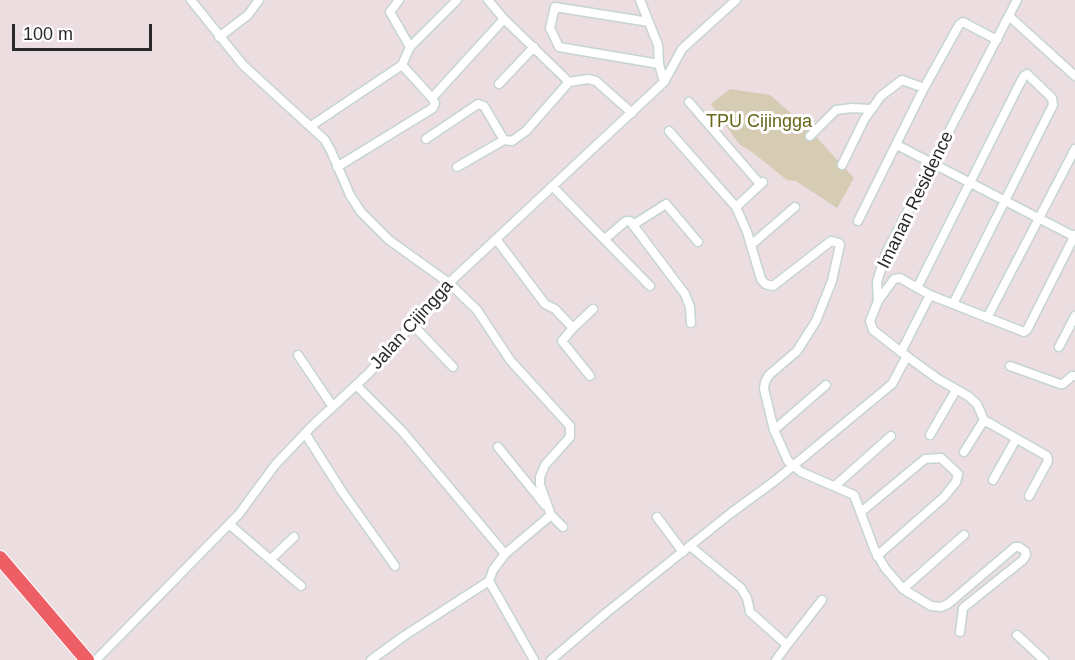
<!DOCTYPE html>
<style>
body{margin:0}
#map{position:relative;width:1075px;height:660px;overflow:hidden;background:#ecdde0;font-family:Arial,sans-serif}
canvas{display:block}
.scale{position:absolute;left:12px;top:24px;width:140px;height:27px;box-sizing:border-box;border:3px solid #2a2a2a;border-top:0;padding-left:8px;font-size:18px;line-height:21px;white-space:nowrap;color:#2a2a2a;-webkit-text-stroke:4px #fff;paint-order:stroke}
</style>
<div id="map">
<canvas width="1075" height="660"></canvas>
<div class="scale">100 m</div>
</div>
<script>
const c = document.querySelector('canvas').getContext('2d');
c.lineJoin = 'round';
function fillPath(path, color) { c.fillStyle = color; c.fill(path, 'evenodd'); }
const poly = rows => new Path2D(rows.map(r => 'M' + r).join(''));
function stroke(path, color, width, dash) { c.strokeStyle = color; c.lineWidth = width; c.lineCap = dash ? 'butt' : 'round'; c.setLineDash(dash || []); c.stroke(path); }
function label(font, color, halo, rows, align = 'center') {
  c.font = font + ' Arial,sans-serif'; c.lineWidth = 6; c.setLineDash([]); c.textBaseline = 'middle'; c.strokeStyle = halo; c.fillStyle = color; for (const [text, x, y, turn = 0] of rows) {
    c.save(); c.translate(x, y); c.rotate((+turn || 0) * Math.PI / 180); c.textAlign = isNaN(turn) ? turn : align; if (halo) c.strokeText(text, 0, 0); c.fillText(text, 0, 0); c.restore();
  }
}
const cemetery = poly([
 [730,89,770,95,806,126,854,178,837,208,796,181,787,180,752,152,739,144,711,104]
]);
const street = poly([
 [191,0,243,65,325,140,331,151,350,195,361,212,389,240,449,283,477,310,510,360,570,426,570,437,545,465,540,477,540,485,551,515,505,554,493,570,489,581,534,660],
 [399,0,390,12,410,47],
 [488,0,504,19,569,82,588,79,596,81,632,113],
 [640,0,658,45,659,64,664,82],
 [1017,0,886,253,877,282,878,301,870,321,873,330,901,352,938,379,968,396,977,404,984,420,1047,456,1048,461,1029,496],
 [1009,16,1075,76],
 [649,22,555,7,550,28,559,47,659,64],
 [219,37,248,15,259,0],
 [402,65,432,98],
 [499,84,534,47],
 [689,102,760,184],
 [311,126,402,65,410,47,457,0],
 [669,131,736,207,747,232,761,279,765,284,773,286,831,241,839,243,840,245,832,281,816,321,797,351,769,375,765,382,764,389,774,430,788,461,801,472,854,495,875,551,885,568,903,589,931,606,941,607,948,604,1015,547,1019,547,1025,551,1026,555,1023,560,963,608,960,632],
 [810,136,836,110,852,108,871,109],
 [426,139,478,104,484,106,504,140,512,141,526,131,569,82],
 [897,145,1075,237],
 [842,165,864,120,881,96,902,80,924,88],
 [337,167,433,108,435,103,432,98,504,19],
 [457,167,504,140],
 [552,186,650,286],
 [736,207,763,182],
 [858,221,924,88,959,25,963,22,997,40],
 [633,225,666,204,698,242],
 [496,239,545,304,555,309,573,328,593,309],
 [605,239,626,221,630,221,685,294,690,307,691,323],
 [751,245,795,207],
 [917,288,1018,87,1024,76,1027,74,1052,98,1053,105,953,304],
 [878,301,894,279,900,278,930,295,1024,332,1027,330,1075,235],
 [987,318,1075,149],
 [412,324,453,367],
 [573,328,562,341,590,376],
 [1059,347,1075,316],
 [901,352,930,295],
 [298,355,333,407],
 [1010,366,1060,384,1063,384,1072,376,1075,376],
 [356,385,402,431,505,554],
 [774,430,826,385],
 [305,433,341,490,395,566],
 [930,435,956,390],
 [498,447,545,505],
 [964,452,984,420],
 [993,480,1016,439],
 [836,485,891,436],
 [861,512,925,459,941,458,958,474,956,482,944,497,877,556],
 [551,515,563,527],
 [657,517,683,552],
 [229,524,301,586],
 [690,546,741,588,747,598,750,612,787,645,776,660],
 [271,559,294,537],
 [903,589,964,535],
 [1017,635,1044,660],
 [787,645,822,600],
 [96,660,239,514,275,465,313,425,368,374,449,283,664,82,682,49,736,0],
 [371,660,404,636,489,581],
 [551,660,606,613,731,513,776,480,892,384,907,356]
]);
const primary = poly([
 [0,558,87,660]
]);
const parkNames = [
 ["TPU Cijingga",759,122]
];
const streetNames = [
 ["Imanan Residence",916,200,-64],
 ["Jalan Cijingga",412,325,-48]
];
fillPath(cemetery, '#d6ccb4');
stroke(street, '#c5d4d4', 11);
stroke(primary, '#fff', 16);
stroke(street, '#fff', 8);
stroke(primary, '#ee5f65', 14);
label('18px', '#67661b', '#fff', parkNames);
label('18px', '#2a2a2a', '#fff', streetNames);
</script>
